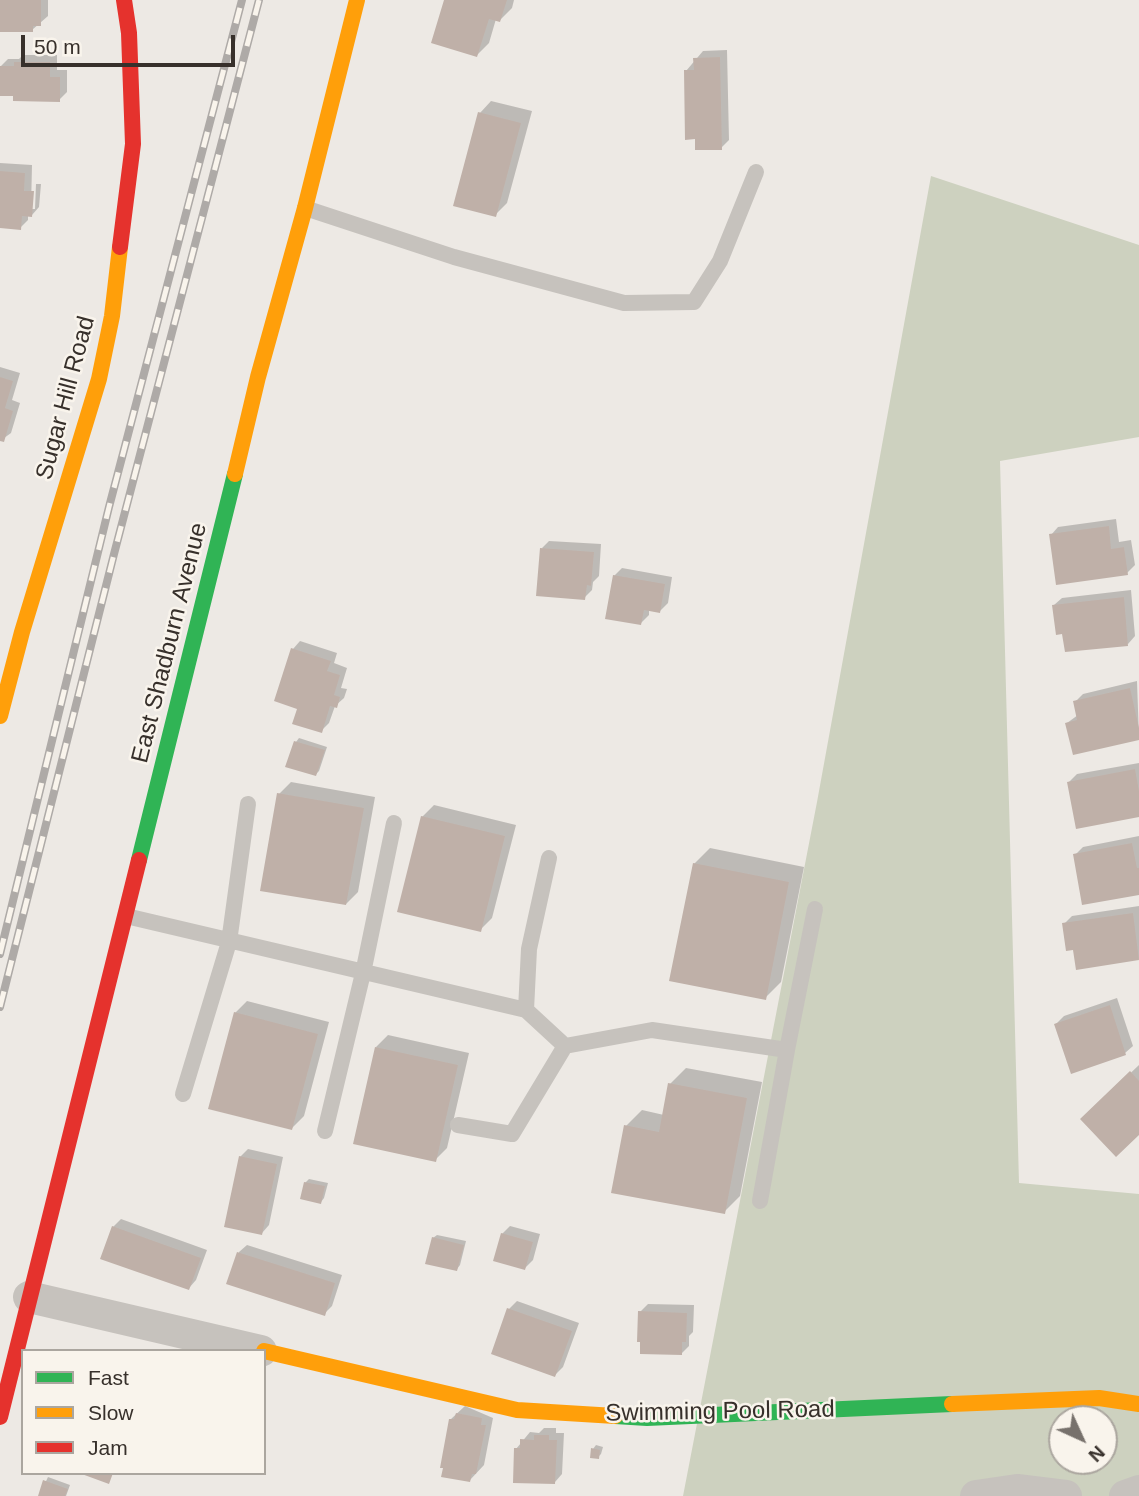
<!DOCTYPE html>
<style>
body{margin:0}
#map{position:relative;width:1139px;height:1496px;overflow:hidden;background:#ede9e4;font-family:Helvetica,sans-serif}
canvas{display:block}
.legend{position:absolute;left:21px;top:1349px;width:245px;height:126px;box-sizing:border-box;background:#f9f4ec;border:2px solid #aba69f;margin:0;padding:9px 12px;list-style:none;font-size:21px;color:#37302b}
.legend li{display:flex;align-items:center;gap:14px;height:35px}
.legend b{width:35px;border:2px solid #aba69f}
.north{position:absolute;left:1048px;top:1405px;width:70px;height:70px;box-sizing:border-box;background:#f9f4ec;border:2px solid #aba69f;border-radius:50%;rotate:135deg;font-size:19px;font-weight:700;line-height:28px;text-align:center;color:#37302b}
.north::after{content:'';display:block;margin:auto;width:24px;height:32px;background:#77716c;clip-path:polygon(50% 0,100% 100%,50% 72%,0 100%)}
.scale{position:absolute;left:21px;top:35px;width:214px;height:32px;box-sizing:border-box;border:4px solid #37302b;border-top:0;padding-left:9px;font-size:21px;line-height:24px;white-space:nowrap;color:#37302b;-webkit-text-stroke:5px #f9f4ec;paint-order:stroke}
</style>
<div id="map">
<canvas width="1139" height="1496"></canvas>
<ul class="legend">
<li><b style="height:9px;background:#30b455"></b>Fast</li>
<li><b style="height:9px;background:#ff9f0a"></b>Slow</li>
<li><b style="height:9px;background:#e5322d"></b>Jam</li>
</ul>
<div class="north">N</div>
<div class="scale">50 m</div>
</div>
<script>
const c = document.querySelector('canvas').getContext('2d');
c.lineJoin = 'round';
function fillPath(path, color) { c.fillStyle = color; c.fill(path, 'evenodd'); }
const poly = rows => new Path2D(rows.map(r => 'M' + r).join(''));
function stroke(path, color, width, dash) { c.strokeStyle = color; c.lineWidth = width; c.lineCap = dash ? 'butt' : 'round'; c.setLineDash(dash || []); c.stroke(path); }
function label(font, color, halo, rows, align = 'center') {
  c.font = font + ' Helvetica,sans-serif'; c.lineWidth = 5; c.setLineDash([]); c.textBaseline = 'middle'; c.strokeStyle = halo; c.fillStyle = color; for (const [text, x, y, turn = 0] of rows) {
    c.save(); c.translate(x, y); c.rotate((+turn || 0) * Math.PI / 180); c.textAlign = isNaN(turn) ? turn : align; if (halo) c.strokeText(text, 0, 0); c.fillText(text, 0, 0); c.restore();
  }
}
const green = poly([
 [931,176,1139,245,1139,437,1000,461,1019,1183,1139,1194,1139,1496,683,1496,817,802],
 [1062,1419,1104,1419,1104,1461,1062,1461]
]);
const shadow = poly([
 [0,0,48,0,48,16,32,30,0,31],
 [446,0,514,0,512,8,500,20,496,19,489,43,477,55],
 [727,50,729,140,721,148,686,71,703,51],
 [23,55,57,55,57,70,67,70,67,92,59,100,0,94,0,67,8,59,19,59],
 [491,101,532,111,507,203,495,215,480,113],
 [0,163,32,165,31,209,35,209,36,184,41,184,39,207,32,215,28,215,28,220,20,228,0,227],
 [0,367,20,373,12,400,20,403,11,433,0,441],
 [1116,519,1119,542,1131,540,1135,565,1127,573,1051,535,1058,527],
 [549,541,601,544,599,576,593,582,592,590,584,598,542,548],
 [622,568,672,577,668,603,660,611,649,609,649,615,641,623,614,576],
 [1131,590,1135,636,1128,644,1064,632,1054,605,1062,598],
 [300,641,337,653,334,663,347,668,341,688,347,689,344,698,335,706,329,723,321,731,299,708,293,649],
 [1137,681,1139,738,1067,723,1078,715,1075,702,1083,694],
 [299,738,327,747,319,771,316,774,296,742],
 [1139,763,1139,816,1069,782,1077,774],
 [291,782,375,797,358,892,346,904,279,794],
 [434,805,516,825,492,918,480,930,422,817],
 [1139,836,1139,893,1075,855,1083,847],
 [710,848,804,867,781,982,765,998,694,864],
 [1139,906,1139,959,1077,968,1075,948,1064,924,1072,916],
 [1117,998,1133,1046,1125,1053,1056,1024,1064,1016],
 [247,1001,329,1022,304,1116,292,1128,235,1013],
 [388,1035,469,1053,447,1148,435,1160,376,1047],
 [1139,1065,1139,1133,1082,1119],
 [686,1068,762,1082,740,1196,724,1212,626,1126,642,1110,664,1115,670,1084],
 [248,1149,283,1157,269,1225,262,1233,240,1157],
 [309,1179,328,1183,324,1198,321,1202,305,1183],
 [121,1219,207,1250,196,1280,189,1288,113,1227],
 [510,1226,540,1234,533,1260,525,1268,502,1234],
 [437,1235,466,1241,460,1265,457,1269,433,1238],
 [247,1245,342,1275,332,1306,324,1314,229,1283,239,1252],
 [517,1301,579,1323,563,1367,555,1375,509,1309],
 [648,1304,694,1305,693,1332,689,1336,689,1346,681,1354,640,1312],
 [465,1406,493,1418,484,1465,470,1480,445,1467,451,1419],
 [544,1428,556,1428,556,1433,564,1433,562,1474,555,1482,516,1449,530,1432,539,1433],
 [596,1445,603,1447,601,1454,598,1457,593,1449],
 [48,1477,70,1485,66,1496,39,1496]
]);
const building = poly([
 [0,0,41,0,41,26,33,26,33,32,0,32],
 [444,0,507,0,500,22,489,19,477,57,431,43],
 [720,57,722,150,695,150,695,139,685,140,684,70,694,70,693,58],
 [14,62,50,62,50,77,60,77,60,102,13,101,13,96,0,96,0,66,14,66],
 [478,112,521,123,496,217,453,206],
 [0,171,25,173,24,191,34,191,32,217,22,216,21,230,0,228],
 [0,377,13,381,5,408,13,411,4,442,0,441],
 [1109,526,1111,549,1124,547,1128,575,1056,585,1049,534],
 [540,548,594,552,591,586,587,585,585,600,536,596],
 [613,575,665,584,660,613,644,610,641,625,605,619],
 [1124,597,1128,646,1065,652,1062,634,1056,635,1052,605],
 [291,648,331,661,327,671,340,675,334,695,340,697,337,708,330,706,322,733,292,724,297,709,274,701],
 [1130,688,1139,728,1139,740,1073,755,1065,723,1077,720,1073,701],
 [294,741,325,750,316,776,285,767],
 [1135,769,1139,791,1139,817,1076,829,1067,782],
 [277,793,364,808,346,905,260,891],
 [421,816,505,836,481,932,397,912],
 [1132,843,1137,868,1139,868,1139,895,1082,905,1073,854],
 [693,863,789,882,766,1000,669,981],
 [1133,913,1139,960,1076,970,1073,950,1066,951,1062,923],
 [1110,1005,1126,1055,1071,1074,1054,1024],
 [234,1012,318,1034,292,1130,208,1109],
 [375,1047,458,1065,436,1162,353,1144],
 [1130,1071,1139,1081,1139,1135,1116,1157,1080,1119],
 [668,1083,747,1098,725,1214,611,1193,624,1125,659,1132],
 [239,1156,277,1164,262,1235,224,1227],
 [304,1182,325,1186,321,1204,300,1199],
 [112,1226,201,1258,189,1290,100,1259],
 [501,1233,533,1242,525,1270,493,1261],
 [432,1237,464,1245,457,1271,425,1264],
 [237,1252,335,1283,325,1316,226,1284],
 [507,1308,572,1331,555,1377,491,1354],
 [638,1311,687,1313,686,1342,682,1342,682,1355,640,1354,640,1342,637,1342],
 [456,1413,482,1418,481,1425,486,1425,476,1474,472,1474,470,1482,441,1477,443,1468,440,1468,449,1419,454,1419],
 [534,1435,549,1435,549,1440,557,1440,555,1484,513,1483,514,1448,520,1448,520,1439,534,1440],
 [591,1448,600,1450,599,1459,590,1458],
 [79,1473,113,1473,109,1484],
 [43,1480,68,1489,65,1496,38,1496]
]);
const lane = poly([
 [305,208,454,257,624,303,694,302,720,261,756,172],
 [126,916,526,1010,565,1046],
 [526,1010,529,949,549,858],
 [787,1050,815,909],
 [183,1094,229,942,248,804],
 [458,1125,512,1134,565,1046,652,1030,787,1050,760,1201],
 [325,1131,363,973,394,823]
]);
const street = poly([
 [29,1297,261,1351],
 [976,1496,1017,1490,1066,1496],
 [1125,1496,1139,1491]
]);
const fast = poly([
 [139,860,235,474],
 [615,1416,647,1418,952,1404]
]);
const slow = poly([
 [235,474,258,377,305,208,357,0],
 [0,716,22,632,99,379,112,316,120,247],
 [264,1351,517,1410,615,1416],
 [952,1404,1099,1398,1139,1404]
]);
const jam = poly([
 [120,247,133,144,129,33,124,0],
 [0,1417,139,860]
]);
const rail = poly([
 [0,954,109,507,242,0],
 [0,1007,114,554,259,0]
]);
const streetNames = [
 ["Sugar Hill Road",66,398,-75],
 ["East Shadburn Avenue",170,643,-76],
 ["Swimming Pool Road",720,1412,-1]
];
fillPath(green, '#cdd1bf');
fillPath(shadow, '#0003');
fillPath(building, '#bfb0a8');
stroke(lane, '#c6c2bd', 16);
stroke(street, '#c6c2bd', 32);
stroke(fast, '#30b455', 16);
stroke(slow, '#ff9f0a', 16);
stroke(jam, '#e5322d', 16);
stroke(rail, '#aeaaa7', 8);
stroke(rail, '#f9f4ec', 5, [16]);
label('24px', '#37302b', '#f9f4ec', streetNames);
</script>
